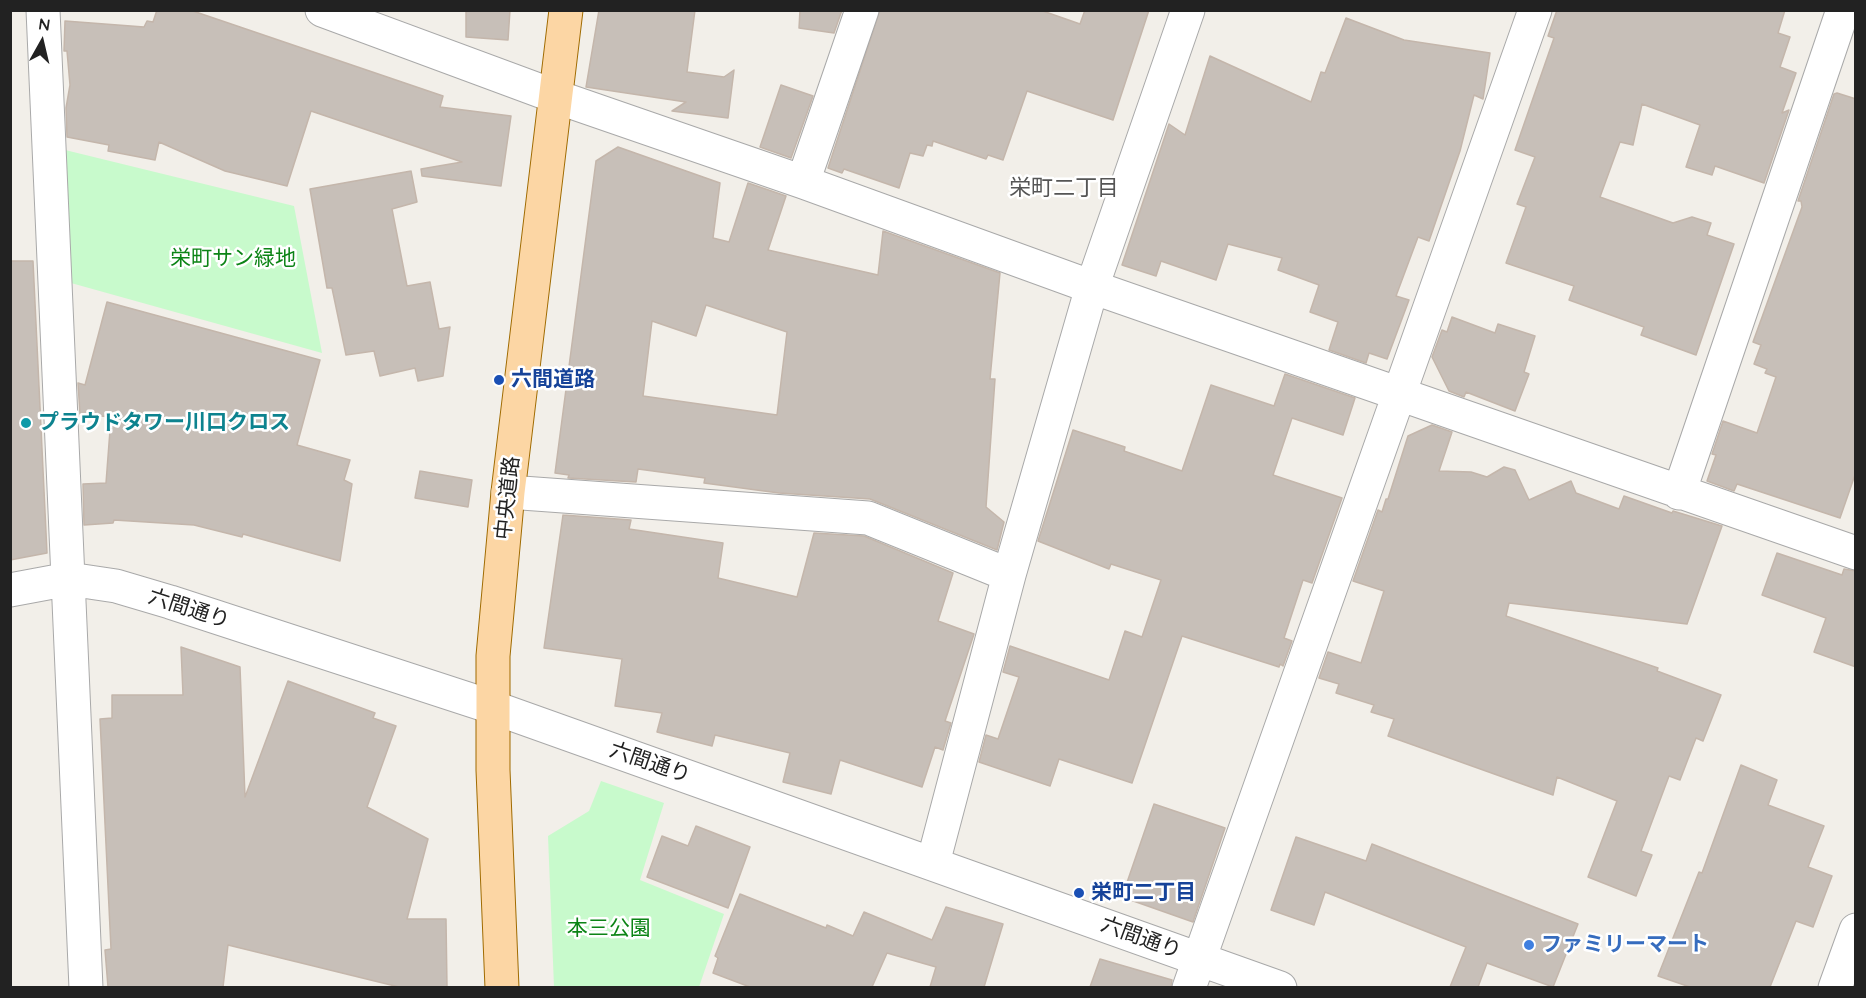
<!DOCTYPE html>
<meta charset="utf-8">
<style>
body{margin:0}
#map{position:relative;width:1866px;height:998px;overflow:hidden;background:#f2efe9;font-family:Quicksand,sans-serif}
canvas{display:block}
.frame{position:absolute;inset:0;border:12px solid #222;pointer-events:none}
.north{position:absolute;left:12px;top:12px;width:60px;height:60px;-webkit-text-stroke:4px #fff;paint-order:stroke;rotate:8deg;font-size:16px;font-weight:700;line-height:24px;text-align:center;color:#222}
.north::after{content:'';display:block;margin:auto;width:21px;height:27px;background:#222;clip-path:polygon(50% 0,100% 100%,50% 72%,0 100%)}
</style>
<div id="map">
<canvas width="1866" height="998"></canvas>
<div class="frame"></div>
<div class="north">N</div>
</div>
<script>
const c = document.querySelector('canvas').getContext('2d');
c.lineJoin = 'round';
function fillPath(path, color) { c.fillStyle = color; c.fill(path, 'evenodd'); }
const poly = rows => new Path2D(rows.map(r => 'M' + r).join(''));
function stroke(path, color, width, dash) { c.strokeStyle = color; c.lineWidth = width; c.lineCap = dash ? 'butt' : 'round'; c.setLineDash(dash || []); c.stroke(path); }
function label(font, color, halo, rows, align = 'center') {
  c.font = font + ' Quicksand,"Noto Sans JP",sans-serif'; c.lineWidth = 5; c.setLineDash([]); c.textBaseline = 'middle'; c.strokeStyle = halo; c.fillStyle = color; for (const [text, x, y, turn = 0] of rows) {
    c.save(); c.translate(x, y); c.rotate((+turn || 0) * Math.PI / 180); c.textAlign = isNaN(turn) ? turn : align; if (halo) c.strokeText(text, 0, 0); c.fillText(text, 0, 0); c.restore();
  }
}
const park = poly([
 [61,149,294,206,322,353,71,283],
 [601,781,664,803,640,880,724,914,699,987,554,987,548,836,589,811]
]);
const building = poly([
 [157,10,190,10,443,96,440,107,511,116,501,186,422,176,421,169,462,162,311,111,287,186,225,171,159,142,155,160,108,151,109,145,67,137,66,108,70,85,67,51,64,51,65,21,144,27,147,21,153,22,157,10],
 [466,10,510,10,508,40,466,37,466,10],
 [599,10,695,10,687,72,724,77,734,70,728,118,672,111,686,102,586,87,599,10],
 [800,10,842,10,834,33,799,28,800,10],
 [880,10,1040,10,1080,24,1085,10,1149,10,1113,120,1027,91,1003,160,988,155,986,159,933,141,932,146,927,145,923,156,910,153,899,188,844,169,842,173,828,168,880,10],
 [1557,10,1785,10,1778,33,1790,37,1780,67,1796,73,1782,113,1789,110,1764,183,1715,166,1712,175,1686,167,1700,125,1642,104,1633,145,1620,142,1600,197,1673,223,1692,217,1711,223,1707,235,1734,244,1696,355,1641,335,1644,327,1569,300,1574,286,1506,263,1526,207,1517,204,1535,157,1515,150,1554,38,1548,36,1557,10],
 [1346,18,1404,40,1490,53,1483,99,1474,95,1460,151,1429,241,1418,237,1396,296,1409,300,1387,359,1369,353,1366,363,1329,350,1338,322,1310,312,1319,285,1278,270,1282,258,1228,244,1216,280,1161,261,1156,276,1122,265,1169,124,1185,135,1210,56,1311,102,1321,72,1325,73,1346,18],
 [781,85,813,96,791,158,760,147,781,85],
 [1837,93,1856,99,1856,472,1840,518,1737,484,1734,491,1707,481,1716,455,1712,454,1723,421,1757,433,1776,377,1765,373,1767,369,1754,364,1761,345,1753,342,1802,207,1801,201,1798,201,1834,94,1837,93],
 [618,147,720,183,713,238,729,242,748,183,786,196,768,250,878,275,883,231,1000,273,990,379,995,379,986,507,1004,522,997,550,870,499,779,493,704,483,705,478,638,469,636,482,568,478,569,475,555,473,596,161,618,147],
 [706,305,787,332,777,415,643,396,652,321,696,336,706,305],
 [411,171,417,202,392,209,407,286,430,282,439,329,450,327,443,376,418,381,415,368,380,376,374,351,346,355,332,288,327,288,310,189,411,171],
 [10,261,33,261,47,553,10,560,10,261],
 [107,302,320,360,297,445,350,460,344,480,352,484,340,561,243,534,242,537,194,525,114,520,113,523,84,525,83,484,106,483,111,417,80,414,78,383,85,385,107,302],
 [1452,317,1495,333,1498,324,1535,336,1524,372,1529,374,1515,411,1466,392,1464,397,1449,391,1432,357,1442,330,1447,332,1452,317],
 [1285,374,1355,398,1343,435,1292,418,1273,475,1342,498,1312,583,1303,580,1284,638,1292,641,1283,666,1280,664,1279,667,1182,636,1132,783,1059,759,1050,786,979,762,986,735,998,739,1019,677,1003,672,1010,646,1109,680,1125,631,1142,637,1161,580,1111,564,1109,569,1038,541,1073,430,1125,447,1124,451,1182,471,1211,385,1274,406,1285,374],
 [1432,425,1452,432,1439,471,1471,472,1487,477,1504,467,1515,470,1529,500,1571,481,1576,493,1619,509,1624,496,1672,513,1673,511,1722,526,1687,624,1509,603,1506,616,1658,668,1657,671,1721,695,1703,741,1696,738,1680,780,1669,776,1641,851,1652,855,1636,896,1588,877,1617,801,1557,777,1553,795,1388,736,1394,719,1371,712,1374,705,1336,693,1339,684,1319,678,1328,652,1361,663,1384,591,1353,581,1378,510,1382,512,1386,499,1388,499,1408,436,1432,425],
 [420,471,472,480,468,507,415,498,420,471],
 [563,515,631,520,629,529,723,543,718,578,797,597,814,533,864,536,953,573,938,621,974,634,945,721,951,723,943,750,935,747,922,787,840,760,831,794,783,782,790,753,715,735,712,746,657,732,662,713,615,706,622,659,544,648,563,515],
 [1777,553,1842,575,1844,569,1856,571,1856,667,1814,652,1826,618,1762,595,1777,553],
 [181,647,240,667,245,797,288,681,375,713,373,718,396,726,367,807,428,839,407,919,446,919,447,987,399,987,228,945,223,987,108,987,105,950,111,949,100,719,112,718,112,695,183,695,181,647],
 [1741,765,1777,780,1768,805,1824,826,1808,867,1832,876,1813,927,1796,921,1770,987,1690,987,1658,976,1699,872,1702,873,1741,765],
 [1154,804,1225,828,1193,922,1122,897,1154,804],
 [696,826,750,847,728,908,647,877,662,836,688,846,696,826],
 [1296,837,1366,861,1372,844,1578,924,1553,987,1487,963,1478,987,1450,987,1466,947,1325,892,1314,925,1271,910,1296,837],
 [740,894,826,928,827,925,853,936,864,912,932,940,946,907,1003,924,984,987,930,987,936,967,887,953,872,987,750,987,713,973,718,958,715,956,740,894],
 [1100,959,1172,980,1171,987,1090,987,1100,959]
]);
const minor = poly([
 [43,10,86,988],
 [322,10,557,97,803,182,1092,287,1856,553],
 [803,182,862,10],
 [508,492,868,518,1009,575],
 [1679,493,1843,10],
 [10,590,69,579,116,586,170,602,492,707,1280,988],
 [933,863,1009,575,1092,287,1188,10],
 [1189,988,1535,10],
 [1835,988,1856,930]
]);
const major = poly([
 [502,988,493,770,493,656,508,492,566,10]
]);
const markers = [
 [499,380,6,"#1a4fb4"],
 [26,423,6,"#0f9aa8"],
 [1079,893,6,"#1a4fb4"],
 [1529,945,6,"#3f7fe0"]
];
const parkNames = [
 ["栄町サン緑地",233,259],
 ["本三公園",609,929]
];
const transitNames = [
 ["六間道路",511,380],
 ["栄町二丁目",1091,893]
];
const cultureNames = [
 ["プラウドタワー川口クロス",38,423]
];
const streetNames = [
 ["中央道路",508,498,-84],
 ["六間通り",189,609,18],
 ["六間通り",650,763,19],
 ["六間通り",1141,938,20]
];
const shopNames = [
 ["ファミリーマート",1541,945]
];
const neighbourhoodNames = [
 ["栄町二丁目",1064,188]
];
fillPath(park, '#c8facc');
fillPath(building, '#c7bfb8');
stroke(building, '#c4b6ab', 1.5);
stroke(minor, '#a9a9a9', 35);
stroke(major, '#a06b00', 35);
stroke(minor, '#fff', 33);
stroke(major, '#fcd6a4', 33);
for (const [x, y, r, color] of markers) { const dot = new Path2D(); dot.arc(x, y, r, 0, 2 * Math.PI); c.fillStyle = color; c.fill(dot); stroke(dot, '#fff', 2); }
label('21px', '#0c8416', '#fff', parkNames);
label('bold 21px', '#164399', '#fff', transitNames, 'left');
label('bold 21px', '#0d838f', '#fff', cultureNames, 'left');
label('21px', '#222', '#fff', streetNames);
label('bold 21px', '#366cbe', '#fff', shopNames, 'left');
label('22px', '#555', '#fff', neighbourhoodNames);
</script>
